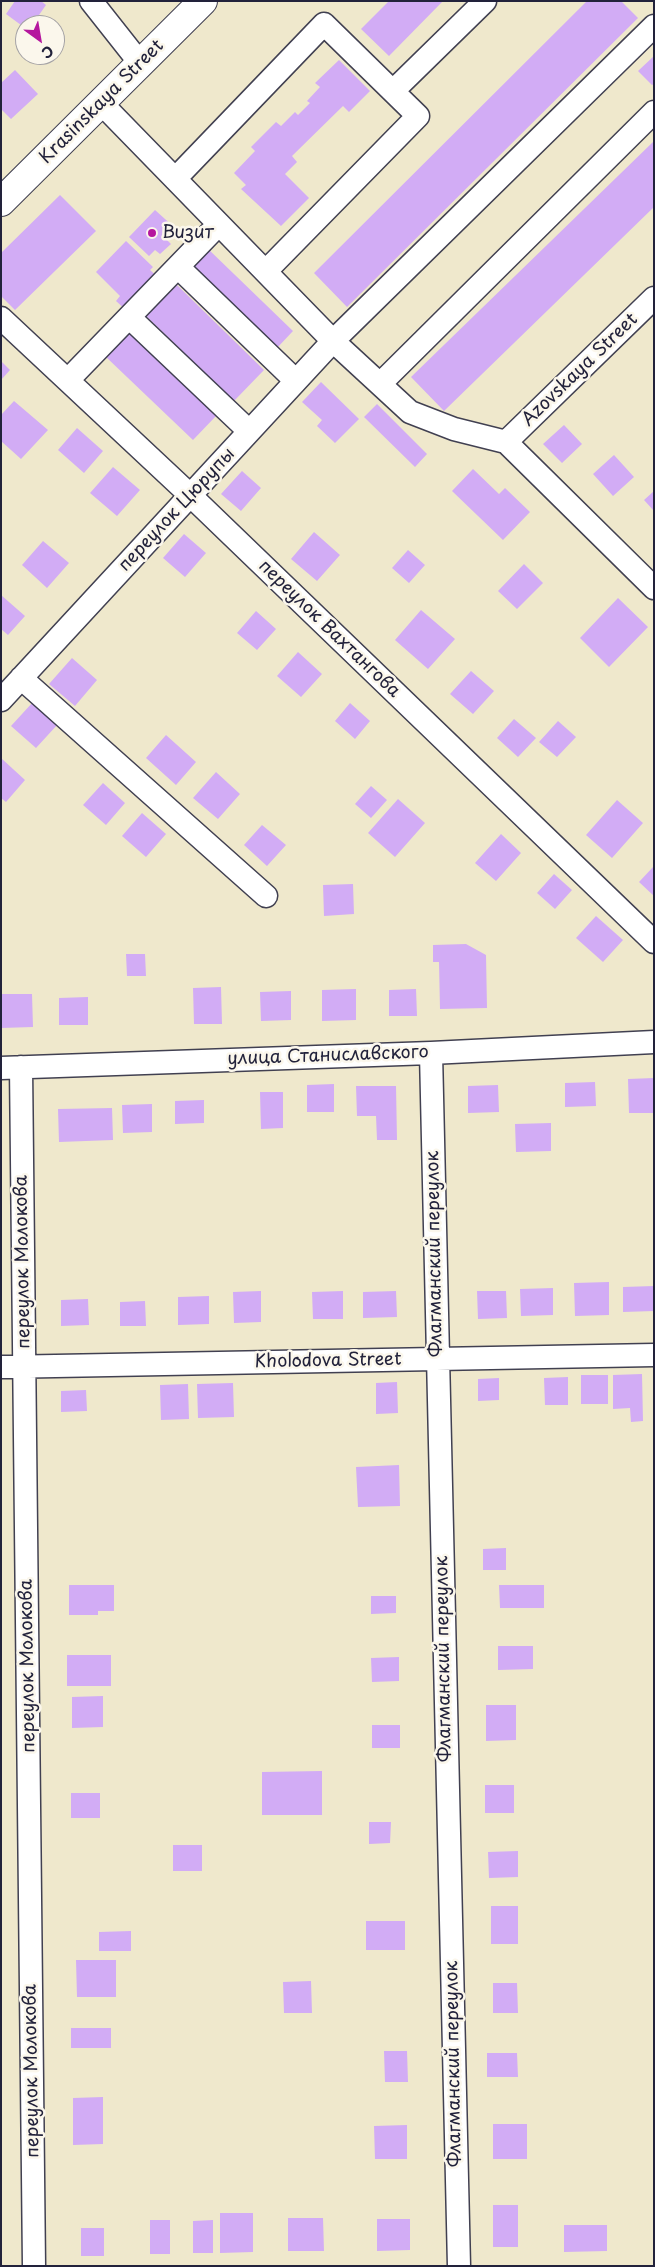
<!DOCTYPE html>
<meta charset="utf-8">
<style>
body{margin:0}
#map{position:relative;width:655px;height:2267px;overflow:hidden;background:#efe8cc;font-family:"Playpen Sans",sans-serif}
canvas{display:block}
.frame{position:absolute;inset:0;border:2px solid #22223b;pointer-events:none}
.north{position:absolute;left:15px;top:15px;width:50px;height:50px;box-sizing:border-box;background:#fbf7ec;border:1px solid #a4a2a5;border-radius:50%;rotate:148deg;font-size:14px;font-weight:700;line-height:20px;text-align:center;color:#22223b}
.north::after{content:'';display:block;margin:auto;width:18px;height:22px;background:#b5179e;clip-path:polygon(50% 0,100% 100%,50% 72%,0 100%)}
</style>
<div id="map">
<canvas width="655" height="2267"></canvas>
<div class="frame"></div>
<div class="north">С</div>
</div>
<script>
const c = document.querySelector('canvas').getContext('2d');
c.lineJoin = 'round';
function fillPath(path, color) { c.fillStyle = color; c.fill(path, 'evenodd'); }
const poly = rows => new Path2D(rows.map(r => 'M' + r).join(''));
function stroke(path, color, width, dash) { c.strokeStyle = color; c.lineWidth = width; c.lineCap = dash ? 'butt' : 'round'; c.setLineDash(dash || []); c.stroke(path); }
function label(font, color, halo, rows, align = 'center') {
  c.font = font + ' "Playpen Sans",sans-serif'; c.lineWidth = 5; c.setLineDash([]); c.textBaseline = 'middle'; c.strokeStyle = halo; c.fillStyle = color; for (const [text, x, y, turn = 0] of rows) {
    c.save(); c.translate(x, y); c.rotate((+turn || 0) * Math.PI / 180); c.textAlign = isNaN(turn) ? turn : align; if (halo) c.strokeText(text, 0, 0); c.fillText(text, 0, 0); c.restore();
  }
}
const building = poly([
 [15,1,41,1,46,5,32,25,25,25,25,28,6,14],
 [389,1,443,1,389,56,361,29],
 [587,1,621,1,638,18,347,307,314,273],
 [654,56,654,84,652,85,638,71],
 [339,60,370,91,349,112,343,106,292,156,297,162,285,174,309,198,281,226,241,189,246,185,234,173,255,151,251,147,276,122,281,126,295,112,298,115,310,103,307,101,320,87,315,83],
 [15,70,38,94,11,119,1,109,1,83],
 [654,141,654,207,444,411,411,377],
 [60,195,96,231,15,310,1,296,1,253],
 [155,210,175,228,165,238,171,244,160,254,155,250,149,256,129,237],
 [126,241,153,267,150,270,159,278,127,311,116,301,120,296,96,272],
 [205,246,293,331,277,348,189,263],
 [177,285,264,370,234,401,146,316],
 [130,332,216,416,193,440,106,357],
 [1,361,10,370,1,380],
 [321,382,359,419,335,443,317,426,322,420,302,402],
 [14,401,48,430,21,459,1,441,1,415],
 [377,404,427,454,415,467,364,417],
 [564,425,582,444,562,463,543,444],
 [77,428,103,451,84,473,58,450],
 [614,455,634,477,613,496,593,474],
 [113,467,140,490,117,516,90,493],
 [473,469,499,494,505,488,530,512,503,540,452,491],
 [242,471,261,488,241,511,221,494],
 [654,491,654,511,644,500],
 [314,532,340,555,317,581,291,559],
 [184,534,206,553,185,577,163,558],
 [43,541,69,563,47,588,22,565],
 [408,550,425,565,409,583,392,568],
 [524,564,543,583,517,609,498,591],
 [1,595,25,616,8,635,1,629],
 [618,598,648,627,609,667,580,638],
 [421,610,455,639,428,669,395,640],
 [256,611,276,629,257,650,237,633],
 [298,652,322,674,301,697,277,676],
 [72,658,97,680,75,706,49,684],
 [471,671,494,691,473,714,450,694],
 [33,702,58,724,36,748,11,726],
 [350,703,370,721,355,739,335,721],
 [514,719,536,738,518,757,497,738],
 [558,721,576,737,557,757,539,742],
 [166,735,196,762,176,785,146,758],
 [1,758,25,780,6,802,1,798],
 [216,772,240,794,218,819,193,798],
 [103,783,125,803,106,825,83,805],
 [371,786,387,800,371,818,355,804],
 [398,799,425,823,395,857,368,833],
 [617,800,643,823,612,858,586,835],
 [142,813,166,834,146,857,122,836],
 [262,825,286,845,267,866,244,845],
 [501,834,521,853,496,881,475,863],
 [654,866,654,896,639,882],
 [554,874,572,890,555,909,537,893],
 [353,884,354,914,324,916,323,885],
 [596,916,623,940,603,962,576,938],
 [466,944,486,955,487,1008,440,1009,439,962,433,962,433,945],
 [126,954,145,954,146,976,127,976],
 [221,987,222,1024,194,1024,193,988],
 [356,989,356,1020,322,1021,322,990],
 [416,989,417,1016,389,1016,389,990],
 [291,991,291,1020,261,1021,260,992],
 [1,994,32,994,33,1027,1,1028],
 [88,997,88,1025,59,1025,59,998],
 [654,1078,654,1113,629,1113,628,1079],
 [595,1082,596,1106,565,1107,565,1083],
 [334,1084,334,1112,307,1112,307,1085],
 [498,1085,499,1112,468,1113,468,1086],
 [356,1086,396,1086,397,1140,377,1140,376,1116,357,1116],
 [260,1092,283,1092,283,1128,261,1129],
 [204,1100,204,1123,175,1124,175,1101],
 [152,1104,152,1132,123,1133,122,1105],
 [112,1108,113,1140,59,1142,58,1109],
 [551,1123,551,1151,516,1152,515,1124],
 [609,1282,609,1315,575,1316,574,1283],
 [654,1286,654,1311,623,1312,623,1287],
 [553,1288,553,1315,521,1316,520,1289],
 [261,1291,261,1322,234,1323,233,1292],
 [343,1291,343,1319,313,1319,312,1292],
 [396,1291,397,1317,363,1318,363,1292],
 [477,1291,506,1291,507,1318,478,1319],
 [209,1296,209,1324,178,1325,178,1297],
 [88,1299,89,1325,61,1326,61,1300],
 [145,1301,146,1326,120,1326,120,1302],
 [642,1374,643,1421,631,1422,630,1408,613,1409,613,1375],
 [581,1375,608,1375,608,1404,581,1404],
 [568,1377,568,1405,545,1405,544,1378],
 [499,1378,499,1400,478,1401,478,1379],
 [397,1382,398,1413,376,1414,376,1383],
 [233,1383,234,1417,198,1418,197,1384],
 [188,1384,189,1419,161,1420,160,1385],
 [86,1390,87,1411,61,1412,61,1391],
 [399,1465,400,1506,358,1507,356,1467],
 [506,1548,506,1570,483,1570,483,1549],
 [69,1585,114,1585,114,1611,98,1611,98,1615,69,1615],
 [499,1585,544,1585,544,1608,500,1608],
 [371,1596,396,1596,396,1613,371,1614],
 [498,1646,533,1646,533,1669,498,1670],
 [67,1655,111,1655,111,1686,67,1686],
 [399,1657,399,1681,372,1682,371,1658],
 [103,1696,103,1727,72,1728,72,1697],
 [486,1705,516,1705,516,1740,486,1741],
 [372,1725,400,1725,400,1748,372,1748],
 [322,1771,322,1815,262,1815,262,1772],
 [485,1785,514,1785,514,1813,485,1813],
 [71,1793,100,1793,100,1818,71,1818],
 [369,1822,391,1822,390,1843,369,1844],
 [173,1845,202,1845,202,1871,173,1871],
 [518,1851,518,1877,489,1878,488,1852],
 [491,1906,518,1906,518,1944,491,1944],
 [366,1921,405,1921,405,1950,366,1950],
 [131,1931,131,1951,99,1951,99,1932],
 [76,1960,116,1960,116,1997,77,1997],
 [311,1981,312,2013,284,2013,283,1982],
 [493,1983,517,1983,518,2013,493,2013],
 [71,2028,111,2028,111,2048,71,2048],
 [384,2051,407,2051,408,2082,385,2082],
 [487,2053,517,2053,518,2077,487,2077],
 [103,2097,103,2144,73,2145,73,2098],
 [493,2124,527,2124,527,2159,493,2159],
 [407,2125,407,2159,375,2159,374,2126],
 [493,2205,518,2205,518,2247,493,2247],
 [220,2213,253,2213,253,2252,220,2253],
 [288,2218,323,2218,324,2251,288,2251],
 [377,2219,410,2219,410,2250,377,2251],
 [150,2220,170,2220,170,2254,150,2254],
 [213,2220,213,2253,193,2253,193,2221],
 [564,2225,607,2225,607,2251,564,2252],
 [81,2228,104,2228,104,2256,81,2256]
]);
const minor = poly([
 [91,1,140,63],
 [393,91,485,1],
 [101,103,333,341,410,412,454,429,506,442,654,588],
 [175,179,324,24,418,116,266,271],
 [178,267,296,381],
 [129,317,249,431],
 [1,318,190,495,654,942],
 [68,380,219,224],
 [380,384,654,112],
 [506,442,654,298],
 [21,678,266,896],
 [1,700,333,341,654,26],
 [431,1053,459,2266],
 [21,1067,34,2266],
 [1,1068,431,1053,654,1042],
 [1,1367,654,1355]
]);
const major = poly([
 [1,202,203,1]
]);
const markers = [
 [152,233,5,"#b5179e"]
];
const streetNames = [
 ["Krasinskaya Street",102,102,-45],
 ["Azovskaya Street",580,370,-44],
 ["переулок Цюрупы",177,510,-47],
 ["переулок Вахтангова",329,629,44],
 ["улица Станиславского",328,1056,-2],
 ["Флагманский переулок",435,1254,-91],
 ["переулок Молокова",23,1262,-91],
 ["Kholodova Street",328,1361,-1],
 ["Флагманский переулок",444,1659,-91],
 ["переулок Молокова",28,1666,-91],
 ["Флагманский переулок",454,2064,-91],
 ["переулок Молокова",32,2071,-91]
];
const poiNames = [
 ["Визит",162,233]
];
fillPath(building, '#d2acf5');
stroke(minor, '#414051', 25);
stroke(major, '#414051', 30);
stroke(minor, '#fff', 22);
stroke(major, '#fff', 28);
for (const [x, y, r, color] of markers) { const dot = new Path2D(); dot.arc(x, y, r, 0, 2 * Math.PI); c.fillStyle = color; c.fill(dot); stroke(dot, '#fbf7ec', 2); }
label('18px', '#22223b', '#fbf7ec', streetNames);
label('18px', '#22223b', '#fbf7ec', poiNames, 'left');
</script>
